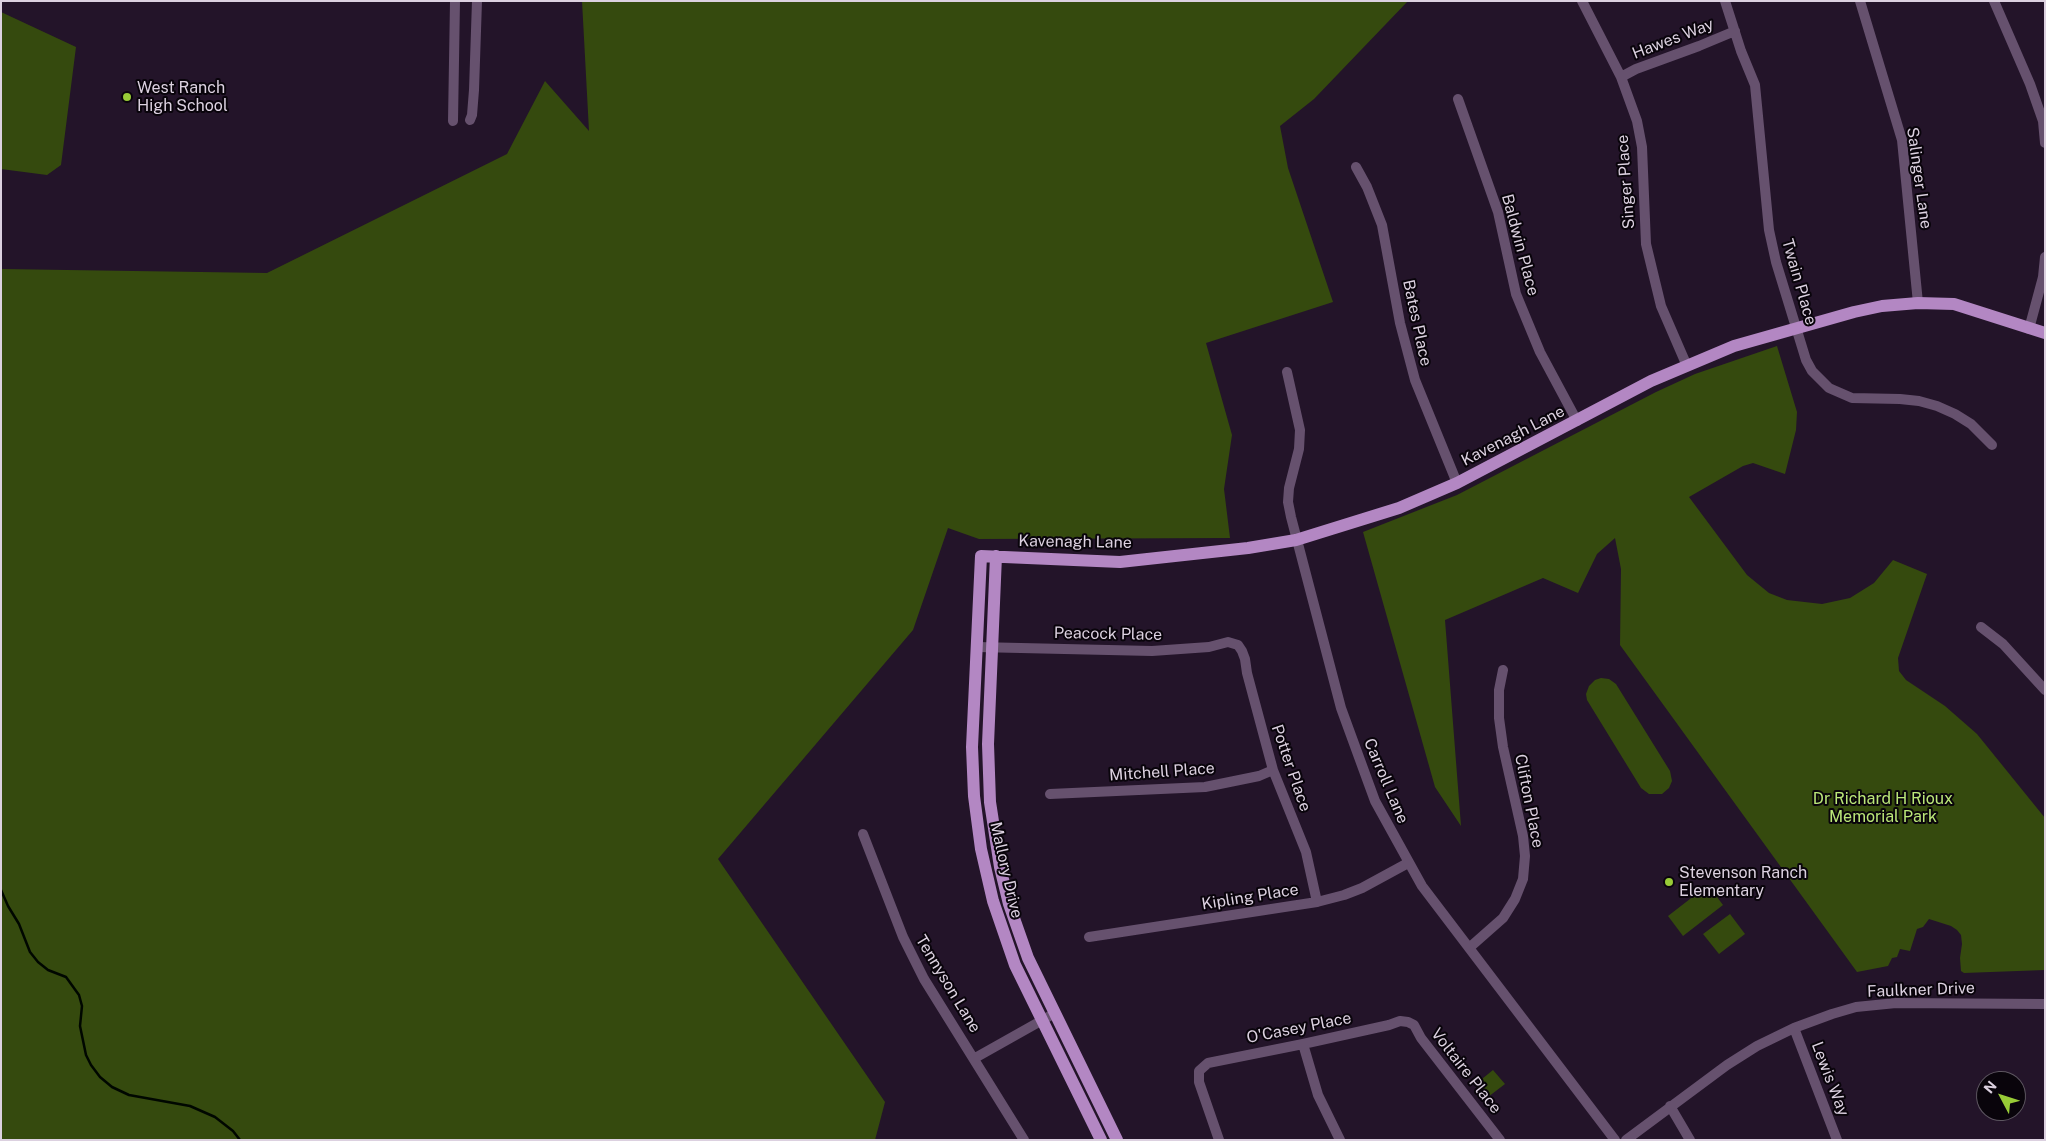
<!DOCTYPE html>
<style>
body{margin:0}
#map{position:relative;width:2046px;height:1141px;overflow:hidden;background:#231429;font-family:"Public Sans",sans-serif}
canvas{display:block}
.frame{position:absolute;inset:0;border:2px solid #dcd1e0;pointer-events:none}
.north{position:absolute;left:1976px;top:1071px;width:50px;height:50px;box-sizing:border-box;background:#09040b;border:1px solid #5d5660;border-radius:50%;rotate:310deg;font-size:14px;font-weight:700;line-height:20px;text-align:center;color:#dcd1e0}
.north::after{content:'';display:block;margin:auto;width:18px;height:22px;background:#98cb37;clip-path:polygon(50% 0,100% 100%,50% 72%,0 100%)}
</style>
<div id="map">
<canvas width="2046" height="1141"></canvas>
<div class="frame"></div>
<div class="north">N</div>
</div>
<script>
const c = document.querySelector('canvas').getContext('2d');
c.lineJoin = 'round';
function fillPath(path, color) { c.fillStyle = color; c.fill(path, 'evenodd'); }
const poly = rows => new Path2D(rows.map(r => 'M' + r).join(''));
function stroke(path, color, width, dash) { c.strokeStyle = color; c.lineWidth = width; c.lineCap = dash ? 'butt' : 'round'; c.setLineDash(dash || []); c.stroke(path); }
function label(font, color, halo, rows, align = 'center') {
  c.font = font + ' "Public Sans",sans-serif'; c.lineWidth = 4; c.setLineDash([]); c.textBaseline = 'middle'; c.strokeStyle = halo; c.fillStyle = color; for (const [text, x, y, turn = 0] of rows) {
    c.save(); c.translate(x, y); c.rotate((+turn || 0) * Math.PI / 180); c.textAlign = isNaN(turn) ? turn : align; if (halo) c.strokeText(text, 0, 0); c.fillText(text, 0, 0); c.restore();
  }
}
const green = poly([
 [582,1,1408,1,1314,99,1280,126,1288,168,1333,302,1206,343,1232,435,1224,489,1230,538,979,539,948,528,913,630,718,859,885,1102,875,1140,1,1140,1,269,267,273,507,154,545,81,589,131],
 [1,12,76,47,61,165,47,175,1,169],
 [1777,346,1797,412,1796,430,1785,474,1753,463,1743,466,1689,497,1747,575,1769,593,1787,600,1822,604,1850,598,1874,583,1893,560,1927,574,1898,658,1899,671,1906,680,1945,706,1977,734,2045,818,2045,970,1964,973,1961,971,1960,958,1962,944,1961,935,1957,930,1951,926,1929,919,1923,927,1917,929,1910,951,1900,949,1897,957,1892,958,1888,966,1857,972,1620,645,1621,569,1615,538,1597,554,1578,593,1543,578,1445,620,1461,826,1435,787,1363,532,1457,495,1656,392,1695,374],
 [1601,678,1609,679,1616,684,1670,771,1672,781,1669,788,1662,794,1649,794,1641,788,1587,700,1586,694,1589,686,1595,680],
 [1708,885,1723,905,1683,936,1668,916],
 [1730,914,1745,934,1719,954,1703,934],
 [1493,1070,1505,1084,1488,1097,1477,1083]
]);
const stream = poly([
 [1,890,8,906,19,924,30,952,38,962,48,970,66,977,79,995,82,1006,80,1026,86,1055,91,1065,100,1077,112,1087,129,1095,190,1106,215,1117,233,1131,240,1140]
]);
const minor = poly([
 [1582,1,1621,77,1637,121,1642,147,1646,244,1661,306,1687,366],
 [1725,1,1741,51,1755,85,1769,230,1776,262,1806,360,1812,371,1829,388,1852,398,1900,399,1919,401,1937,406,1955,414,1971,424,1992,445],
 [1860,1,1902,140,1918,303],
 [1994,1,2030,84,2043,121,2045,143],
 [1621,77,1636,69,1699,46,1735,31],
 [1458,99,1498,212,1516,294,1540,352,1577,421],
 [470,120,472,115,474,90,477,1],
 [453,121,455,1],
 [1356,167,1367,187,1382,225,1400,323,1415,380,1457,483],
 [2029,329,2043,277,2045,257],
 [1287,372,1300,430,1299,449,1289,488,1288,502,1291,517,1341,708,1375,801,1422,886,1615,1140],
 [1981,627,2003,644,2045,690],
 [977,647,1152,651,1209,647,1228,642,1238,645,1242,651,1245,659,1247,673,1273,770,1306,852,1317,902],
 [1050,794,1205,787,1259,776,1273,770],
 [863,834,903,937,924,979,1024,1140],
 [1089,937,1317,902,1344,895,1362,888,1408,863],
 [1469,948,1503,918,1515,899,1523,879,1525,856,1523,836,1503,747,1499,718,1499,690,1503,670],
 [1794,1028,1837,1140],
 [1303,1044,1318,1095,1340,1140],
 [975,1058,1055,1013],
 [1670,1106,1690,1140],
 [1219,1140,1199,1082,1199,1071,1208,1063,1303,1044,1389,1025,1400,1021,1408,1022,1414,1025,1421,1038,1500,1140],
 [1626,1140,1727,1065,1757,1046,1794,1028,1832,1014,1856,1007,1896,1003,2045,1004]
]);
const major = poly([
 [996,556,988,744,990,802,1000,867,1009,904,1028,958,1117,1140],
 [1101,1140,1015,965,993,901,981,849,974,796,972,747,981,556,1120,562,1248,548,1296,540,1399,508,1457,483,1651,381,1734,346,1854,312,1882,306,1918,303,1954,304,2045,333]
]);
const markers = [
 [127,97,5,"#98cb37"],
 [1669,882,5,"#98cb37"]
];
const streetNames = [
 ["Hawes Way",1673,39,-21],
 ["Salinger Lane",1919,178,82],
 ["Singer Place",1626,182,-94],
 ["Baldwin Place",1520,245,75],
 ["Twain Place",1799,282,74],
 ["Bates Place",1417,323,78],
 ["Kavenagh Lane",1513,436,-27],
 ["Kavenagh Lane",1075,542,1],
 ["Peacock Place",1108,634,1],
 ["Potter Place",1291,768,71],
 ["Mitchell Place",1162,772,-4],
 ["Carroll Lane",1386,781,67],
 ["Clifton Place",1529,801,79],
 ["Mallory Drive",1006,870,77],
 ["Kipling Place",1250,897,-9],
 ["Tennyson Lane",948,984,59],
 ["Faulkner Drive",1921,990,-2],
 ["O'Casey Place",1299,1028,-11],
 ["Voltaire Place",1466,1071,52],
 ["Lewis Way",1830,1079,69]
];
const poiNames = [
 ["West Ranch",137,88],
 ["High School",137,106],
 ["Stevenson Ranch",1679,873],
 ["Elementary",1679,891]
];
const parkNames = [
 ["Dr Richard H Rioux",1883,799],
 ["Memorial Park",1883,817]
];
fillPath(green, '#354a0e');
stroke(stream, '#000700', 2.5);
stroke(minor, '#66516e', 10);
stroke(major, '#b387c3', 12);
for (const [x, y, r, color] of markers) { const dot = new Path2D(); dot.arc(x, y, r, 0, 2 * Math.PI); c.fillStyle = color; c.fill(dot); stroke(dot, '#09040b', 2); }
label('16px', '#dcd1e0', '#09040b', streetNames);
label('16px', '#dcd1e0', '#09040b', poiNames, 'left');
label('16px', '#bbe779', '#09040b', parkNames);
</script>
